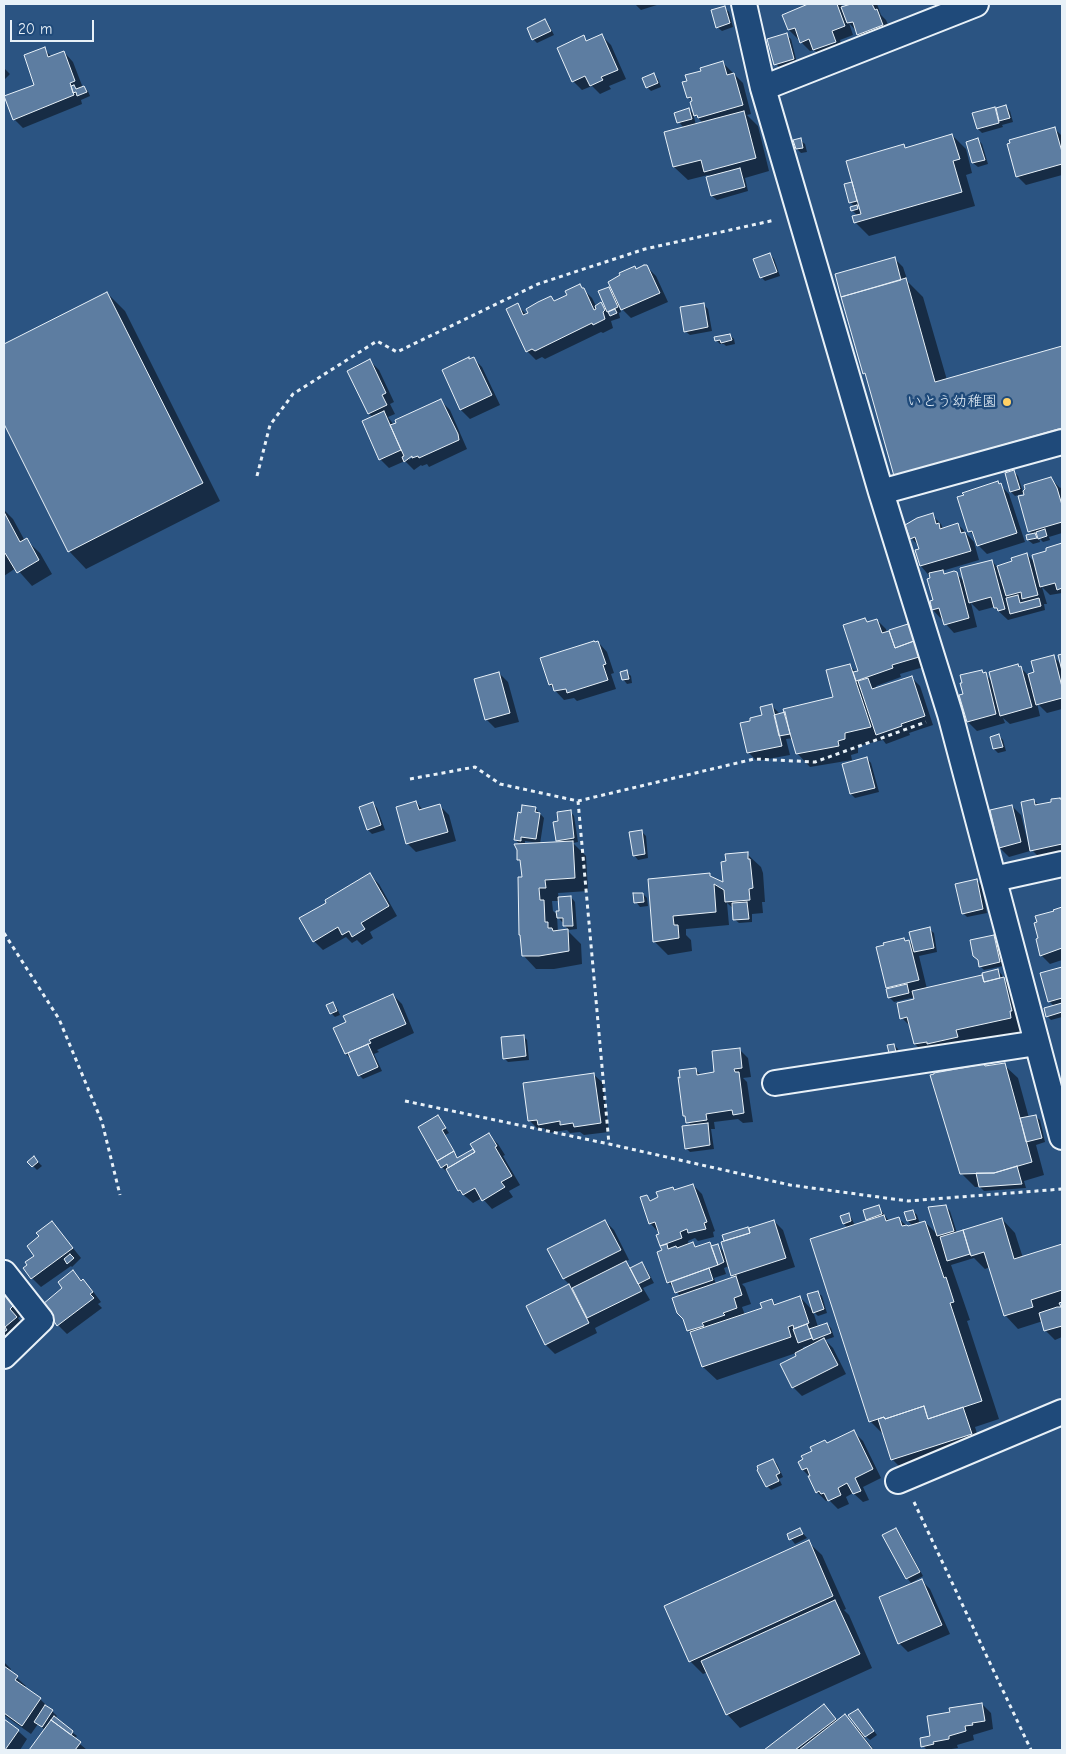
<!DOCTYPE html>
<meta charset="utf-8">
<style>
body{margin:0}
#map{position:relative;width:1066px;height:1754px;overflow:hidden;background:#2b5482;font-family:"Comic Neue",sans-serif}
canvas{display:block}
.frame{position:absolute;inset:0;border:5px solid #e8f1f8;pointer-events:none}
.scale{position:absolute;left:10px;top:20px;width:84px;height:22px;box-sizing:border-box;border:2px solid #e8f1f8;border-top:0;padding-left:6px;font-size:15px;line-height:18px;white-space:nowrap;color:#e8f1f8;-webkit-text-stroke:4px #1f4a7a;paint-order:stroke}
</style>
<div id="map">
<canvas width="1066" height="1754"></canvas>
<div class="frame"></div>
<div class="scale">20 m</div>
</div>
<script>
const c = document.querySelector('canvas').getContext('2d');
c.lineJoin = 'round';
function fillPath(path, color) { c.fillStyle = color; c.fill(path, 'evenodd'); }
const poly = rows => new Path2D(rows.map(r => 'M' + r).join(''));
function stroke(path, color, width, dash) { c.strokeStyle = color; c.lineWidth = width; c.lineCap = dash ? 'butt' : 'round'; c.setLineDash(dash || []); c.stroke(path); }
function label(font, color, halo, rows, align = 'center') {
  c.font = font + ' "Comic Neue","Klee One",sans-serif'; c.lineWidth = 5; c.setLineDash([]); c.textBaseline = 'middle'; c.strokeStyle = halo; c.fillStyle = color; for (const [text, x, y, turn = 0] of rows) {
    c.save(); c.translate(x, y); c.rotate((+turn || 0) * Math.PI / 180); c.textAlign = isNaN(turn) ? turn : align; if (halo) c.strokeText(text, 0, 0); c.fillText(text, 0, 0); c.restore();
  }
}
const shadow = poly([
 [635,4,660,4,641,10],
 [813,4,841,4,843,8,852,4,877,4,881,15,886,20,892,34,867,43,849,23,853,35,840,40,844,51,823,58,814,50,810,51,801,42,800,38,798,39,789,30,784,16],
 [724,7,729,12,733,27,722,31,717,27],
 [545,20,549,25,554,35,537,43,533,39],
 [786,35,791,39,797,63,780,68,776,64],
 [602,36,611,45,626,79,609,86,611,89,600,94,592,86,582,90,573,81,583,37,588,42],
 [44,49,52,57,64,52,73,62,83,88,84,87,88,91,90,96,81,100,82,104,23,128,14,119,35,85],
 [723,63,743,83,751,114,747,115,758,126,769,171,745,178,748,191,717,200,712,196,711,177,708,175,688,180,674,167,684,128,679,122,689,109,693,113,696,125,703,123,695,115,693,102,688,97],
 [4,68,10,74,4,80],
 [654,75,658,79,661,87,651,91,647,87],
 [1006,107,1010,111,1013,122,1002,125,1003,127,982,133,978,129,974,114],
 [1055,129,1062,136,1062,175,1026,185,1017,176],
 [952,135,966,149,972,173,966,175,975,206,869,236,855,222,858,216,852,210,855,207,850,202,846,185,854,183,904,146,907,149],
 [860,205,862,213,856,206],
 [800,140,805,144,807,152,801,153,797,149],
 [978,140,982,144,988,164,978,167,973,163,968,143],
 [770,254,774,259,780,276,765,281,761,277],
 [894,258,903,267,908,282,923,297,947,380,1062,348,1062,451,913,493,895,475,868,377,864,373],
 [647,267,656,276,668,302,631,318,619,306,621,312,619,313,620,318,611,321,613,328,603,333,601,332,545,359,542,357,536,360,527,351,517,305,527,315,551,297,556,302,583,289,592,298,596,306,601,304,609,311,600,292,608,288,615,295,636,270],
 [107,293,125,311,220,501,86,569,69,551,4,422,4,345],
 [703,304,708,309,712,331,690,335,685,331],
 [730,335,734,339,735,344,726,346,724,344,720,344,716,340],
 [473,358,482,367,500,405,470,419,461,410,443,371],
 [370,361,379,370,394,402,390,404,395,414,388,417,394,425,441,401,450,410,467,449,429,467,427,464,422,466,421,465,414,470,405,461,389,468,380,459,373,417,369,414],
 [418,453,409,460,409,457],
 [1014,472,1018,476,1023,492,1050,478,1060,488,1062,487,1062,533,1049,537,1050,540,1043,542,1039,538,1040,542,1033,544,1028,540,1032,535,1029,531,1025,493,1015,496,1011,492],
 [997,482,1009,494,1025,542,987,554,978,545,975,537,970,531],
 [4,510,13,519,25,541,26,540,40,553,52,574,32,586,16,568,4,576],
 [932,515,941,524,943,529,958,524,974,542,979,560,942,571,946,575,956,573,965,582,992,561,997,567,1014,562,1027,554,1035,563,1048,552,1047,549,1062,545,1062,593,1050,595,1042,587,1047,604,1044,604,1045,610,1008,620,994,607,979,611,971,603,977,627,954,633,933,610,935,601,931,578,921,566,919,546,911,538],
 [865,619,869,623,877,620,886,629,887,633,889,632,892,635,908,625,912,629,927,666,900,674,901,677,876,686,877,689,911,677,920,686,933,725,909,733,910,735,886,744,883,740,858,746,858,753,851,755,852,760,810,767,797,753,793,738,786,739,790,755,757,761,748,752,752,722,763,716,772,706,781,715,834,698,849,665,856,672,860,671],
 [598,642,607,652,614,673,611,674,616,689,577,701,574,698,564,700,550,685],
 [1062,655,1062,709,1047,713,1037,703,1040,716,1010,724,1003,718,1005,723,977,731,968,722,961,696,965,695,982,671,992,681,1018,665,1028,675,1036,673,1053,656,1062,665,1060,656],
 [627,672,631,676,632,683,627,684,623,679],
 [499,673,508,682,519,722,495,728,486,719],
 [999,736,1003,740,1006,751,998,753,994,749],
 [867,758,871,763,879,792,855,798,851,794,843,765],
 [1060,800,1062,800,1062,860,1045,863,1032,850,1034,801,1039,805],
 [416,802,423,810,440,806,449,815,456,841,416,852,407,843],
 [373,804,377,808,385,830,372,834,368,830,361,808],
 [1012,806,1021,815,1030,851,1009,857,1000,848],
 [535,808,544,818,540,844,560,843,557,840,560,822,570,811,574,816,578,842,573,843,586,856,588,891,558,893,559,899,571,897,575,902,577,929,569,930,565,926,564,922,562,922,557,916,558,932,568,931,581,944,582,964,554,969,536,969,523,955,523,878,522,863,518,859,521,845,515,840,522,814],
 [525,841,539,843,525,845],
 [552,901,559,901,560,912,558,915,553,911],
 [641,831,646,836,648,858,638,860,634,855],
 [747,854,761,867,763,873,765,902,762,902,763,913,752,914,752,922,739,923,734,919,734,909,727,903,729,925,686,929,686,935,691,940,692,951,668,955,654,941,649,880,709,875,715,880,724,884],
 [370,875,379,884,397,916,370,932,373,938,362,945,357,940,352,943,346,937,323,950,314,941,328,903],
 [977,880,981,885,987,913,967,917,963,913],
 [643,894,647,898,648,906,640,907,636,902],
 [1062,909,1062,960,1050,964,1041,955,1037,917],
 [929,929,934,933,937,952,919,956,927,989,984,976,998,970,1002,975,1003,978,1017,992,1024,1031,969,1044,928,1057,915,1044,911,1027,902,1018,915,1000,915,997,894,1002,890,998,888,990,890,990,887,987,904,940,906,942,909,941,914,946],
 [993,936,998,940,1003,966,984,970,980,966],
 [1062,969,1062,1017,1051,1020,1047,1016,1055,1007,1049,1001,1042,974],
 [393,995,402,1004,414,1033,377,1050,379,1052,374,1054,382,1071,363,1079,359,1075,353,1061,346,1054,347,1022],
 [333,1004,337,1008,340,1015,335,1017,331,1013],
 [523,1036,527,1040,529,1060,508,1062,504,1058],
 [894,1045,898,1049,899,1056,894,1057,890,1053],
 [739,1049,748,1058,751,1077,743,1078,747,1082,753,1122,743,1123,738,1119,714,1122,715,1129,711,1129,714,1149,690,1152,686,1148,691,1126,684,1115,695,1069,701,1075,715,1073],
 [1004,1065,1018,1078,1029,1118,1035,1116,1040,1120,1045,1142,1036,1145,1044,1175,1024,1181,1026,1188,984,1191,980,1187,975,1187,961,1173,985,1068],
 [593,1074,603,1083,609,1132,584,1135,580,1132,570,1133,567,1130,548,1133,544,1128,538,1129,529,1120],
 [438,1116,449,1133,445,1135,458,1158,475,1149,489,1135,498,1144,505,1155,503,1156,520,1185,509,1191,513,1197,492,1209,482,1198,473,1203,459,1191,448,1170,446,1171,442,1167],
 [34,1158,42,1166,37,1170,33,1166],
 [693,1185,702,1194,715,1231,713,1232,714,1237,698,1241,695,1238,688,1241,689,1245,693,1244,697,1248,710,1243,713,1247,717,1245,725,1253,726,1242,725,1241,748,1228,749,1229,774,1221,783,1230,795,1267,742,1284,745,1287,751,1304,742,1307,745,1315,763,1309,771,1300,776,1305,800,1297,814,1312,817,1292,822,1296,827,1313,818,1316,813,1311,818,1327,827,1324,831,1328,834,1337,825,1340,833,1348,846,1374,802,1396,793,1387,798,1357,796,1353,717,1380,703,1367,692,1334,688,1330,680,1296,668,1282,663,1251,658,1235,661,1235,650,1223,647,1196,652,1201,672,1188,676,1191],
 [729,1266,732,1275,735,1278,716,1284,714,1278,726,1274,724,1268],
 [811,1345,811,1346,804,1350,803,1347],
 [878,1206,889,1221,898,1218,909,1228,913,1226,908,1221,913,1211,917,1215,920,1224,925,1222,938,1235,946,1207,950,1211,957,1233,1002,1219,1015,1233,1023,1258,1062,1246,1062,1337,1055,1340,1046,1331,1043,1321,1018,1329,1005,1315,990,1267,985,1269,974,1258,951,1265,970,1320,967,1321,999,1419,975,1427,980,1443,901,1468,892,1459,885,1436,870,1421,848,1228,844,1224,848,1214,852,1219,855,1226,870,1221,867,1219],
 [605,1221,614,1230,629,1260,625,1261,632,1269,642,1264,646,1268,654,1283,643,1288,650,1300,595,1328,597,1333,555,1354,546,1345,528,1307,570,1285,564,1279],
 [52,1222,81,1258,72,1267,71,1266,41,1287,32,1278,35,1256],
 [73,1272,92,1290,101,1302,98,1304,102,1308,67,1334,58,1325,45,1305,64,1288],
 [4,1296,21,1316,18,1318,25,1327,4,1348],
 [854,1432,863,1441,881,1478,863,1487,869,1500,863,1502,853,1493,846,1497,849,1504,838,1509,829,1500,826,1501,817,1492,809,1476,803,1470,828,1444],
 [773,1460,777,1464,783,1477,779,1479,782,1485,771,1490,767,1486],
 [896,1529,900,1534,923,1576,911,1583,907,1578],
 [800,1530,807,1538,795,1544,788,1535],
 [808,1542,822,1555,846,1609,844,1610,849,1615,872,1668,740,1728,727,1714,708,1672,703,1674,690,1661],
 [921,1580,930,1589,950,1634,908,1652,899,1643],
 [4,1662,11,1669,9,1671,26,1686,24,1688,40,1699,57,1716,55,1718,72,1732,77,1736,74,1739,87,1750,30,1750,45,1730,38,1724,31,1734,4,1715],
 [982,1704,991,1713,993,1729,973,1735,974,1740,957,1745,958,1748,945,1750,927,1750,923,1746,951,1713],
 [824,1706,838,1721,845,1716,860,1731,861,1730,858,1710,877,1735,870,1740,865,1736,864,1737,874,1750,766,1750],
 [4,1720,18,1731,27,1739,20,1750,4,1750]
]);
const building = poly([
 [808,4,837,4,845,26,832,31,836,42,813,50,809,39,800,43,795,28,788,30,782,15,808,4],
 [851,4,872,4,875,10,877,9,883,25,857,35,853,22,847,23,841,7,851,4],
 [725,6,730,23,716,28,711,10,725,6],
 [545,19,551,31,532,40,527,28,545,19],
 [787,33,794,59,774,65,767,39,787,33],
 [602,34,618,70,601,77,603,80,590,86,585,76,572,82,557,48,584,35,586,41,602,34],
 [45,47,48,57,64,51,75,81,70,83,74,95,13,120,4,96,34,85,24,55,45,47],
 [723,61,727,75,734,73,743,105,698,118,697,115,694,116,690,102,692,101,691,97,687,98,682,82,687,81,685,75,701,71,700,68,723,61],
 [654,73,658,83,646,88,642,78,654,73],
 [74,85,76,89,84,86,87,92,77,96,76,92,73,93,71,86,74,85],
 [1006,105,1010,118,999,121,996,108,1006,105],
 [995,107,999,123,977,129,972,113,995,107],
 [689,108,692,119,677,123,674,113,689,108],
 [744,111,756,158,704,172,701,160,673,167,664,132,744,111],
 [1055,127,1062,152,1062,164,1016,177,1007,144,1010,143,1009,140,1055,127],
 [952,134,960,159,953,161,962,192,854,223,852,216,861,214,846,161,904,144,905,148,952,134],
 [801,138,803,148,796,149,793,140,801,138],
 [978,138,985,160,972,163,966,142,978,138],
 [740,168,745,187,711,196,706,177,740,168],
 [852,182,857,201,849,203,844,184,852,182],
 [857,205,858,209,851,211,850,207,857,205],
 [770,253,777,272,760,278,753,259,770,253],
 [895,257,901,280,841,297,835,274,895,257],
 [644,265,647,265,660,293,621,310,608,282,620,275,619,273,635,266,636,269,644,265],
 [906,278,935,382,1062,346,1062,428,894,476,865,373,863,374,841,297,906,278],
 [580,284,582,288,584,288,594,310,596,309,595,306,601,302,605,310,603,312,605,319,593,325,592,323,535,351,532,349,526,352,506,309,518,303,523,315,528,313,526,309,538,302,551,296,554,301,567,295,565,291,580,284],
 [609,287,618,307,607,312,598,291,609,287],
 [107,292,203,483,68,552,4,424,4,344,107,292],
 [704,303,708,327,684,332,680,307,704,303],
 [615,309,617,313,610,316,608,312,615,309],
 [730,334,732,340,721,343,720,340,715,341,714,337,730,334],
 [469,357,469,359,474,357,492,395,460,410,442,370,469,357],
 [370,359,386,393,382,395,387,405,368,414,347,371,370,359],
 [441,399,458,434,459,440,419,458,418,456,412,458,412,456,404,462,402,457,404,456,390,425,396,423,395,420,441,399],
 [384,411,401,450,379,460,362,421,384,411],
 [1014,470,1020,489,1010,492,1005,473,1014,470],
 [1051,477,1057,488,1062,505,1062,522,1028,532,1018,496,1024,495,1023,491,1025,489,1024,485,1051,477],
 [998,481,999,484,1001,483,1017,533,977,546,972,531,968,532,957,497,964,495,962,493,998,481],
 [4,512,20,542,27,538,39,560,17,573,5,553,4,553,4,512],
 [933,513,936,524,939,523,940,529,958,523,961,533,965,532,971,551,920,566,915,550,919,549,915,537,910,539,905,525,917,518,933,513],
 [1045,529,1047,536,1038,539,1036,532,1045,529],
 [1035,533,1037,538,1027,540,1026,535,1035,533],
 [1062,543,1062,588,1057,590,1055,583,1040,587,1032,555,1046,551,1046,548,1062,543],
 [1027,553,1038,595,1022,599,1021,592,1006,596,997,566,1012,561,1011,558,1027,553],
 [992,560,1005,609,998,611,997,608,994,608,991,597,969,603,960,568,992,560],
 [943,570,944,574,954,571,957,572,969,618,944,625,939,608,932,610,930,601,933,600,927,579,930,578,929,573,943,570],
 [1018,595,1020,603,1039,598,1041,606,1010,614,1006,598,1018,595],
 [865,618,867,622,877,619,882,633,889,631,895,648,914,641,919,657,892,665,893,668,856,681,853,672,858,671,843,625,865,618],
 [908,624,914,641,895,648,889,630,908,624],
 [594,641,595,642,598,641,606,664,603,665,608,680,567,693,566,689,554,691,552,684,549,685,540,658,594,641],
 [1062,654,1062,671,1058,655,1062,654],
 [1054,655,1062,687,1062,698,1036,705,1028,674,1034,672,1031,661,1054,655],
 [850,664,871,727,845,733,845,739,838,741,839,746,796,754,783,709,833,697,826,670,850,664],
 [1018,664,1019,667,1021,666,1032,707,1000,716,989,672,1018,664],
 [627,670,629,679,622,680,620,672,627,670],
 [982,670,983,673,986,672,996,714,967,722,959,695,963,694,960,683,962,683,960,675,982,670],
 [499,672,510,713,485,720,474,679,499,672],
 [912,676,925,716,901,724,902,726,876,735,858,681,868,678,872,689,912,676],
 [772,704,782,746,747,753,740,723,750,721,750,718,762,715,760,707,772,704],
 [785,712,790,734,779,736,774,715,785,712],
 [999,734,1003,747,993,749,990,737,999,734],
 [867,757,875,788,850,794,842,764,867,757],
 [1060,798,1060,799,1062,799,1062,844,1030,851,1021,802,1034,799,1035,805,1051,802,1051,799,1060,798],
 [416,801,419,810,440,804,448,832,406,844,396,807,416,801],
 [373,802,381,825,367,830,359,807,373,802],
 [522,805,536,807,535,812,540,813,536,839,521,837,521,841,514,840,518,812,521,813,522,805],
 [1012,805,1021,842,999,848,990,810,1012,805],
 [571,810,574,838,556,841,553,822,558,821,557,812,571,810],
 [642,830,645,854,633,856,629,832,642,830],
 [573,841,575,878,545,880,546,888,539,888,540,900,544,900,545,922,548,922,548,928,552,928,553,931,568,929,569,951,539,956,522,956,520,935,519,935,518,877,522,877,520,860,517,860,517,850,514,844,573,841],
 [748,852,748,859,750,859,753,888,749,889,750,900,725,902,724,890,714,884,716,912,673,916,674,925,678,925,679,938,653,942,648,879,710,873,710,876,723,882,721,862,726,861,725,854,748,852],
 [370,873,389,906,361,923,365,929,352,937,349,931,342,935,338,927,313,942,299,918,326,903,325,900,370,873],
 [977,879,983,909,962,914,955,884,977,879],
 [633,893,643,893,644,902,634,903,633,893],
 [571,896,573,926,563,926,563,918,557,918,556,911,559,911,558,897,571,896],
 [747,902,749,919,733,920,732,903,747,902],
 [1062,907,1062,948,1040,956,1036,939,1038,938,1034,923,1037,922,1035,916,1054,911,1053,910,1062,907],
 [930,927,934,948,914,952,909,932,930,927],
 [994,935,1000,962,979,967,978,960,973,956,970,940,994,935],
 [904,938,905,941,909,940,919,980,886,988,876,947,884,945,883,943,904,938],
 [1062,967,1062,998,1048,1002,1040,973,1062,967],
 [998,969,1000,978,984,982,982,973,998,969],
 [982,975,984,982,1004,977,1012,1011,1010,1011,1011,1018,956,1030,958,1037,927,1044,927,1042,914,1044,907,1017,900,1019,897,1003,914,999,912,991,982,975],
 [907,984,909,993,888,998,886,989,907,984],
 [393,994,406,1024,369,1040,371,1043,345,1054,333,1028,346,1022,343,1016,393,994],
 [333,1002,337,1011,330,1014,326,1005,333,1002],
 [1062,1003,1062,1012,1046,1017,1044,1008,1062,1003],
 [524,1035,526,1056,503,1059,501,1037,524,1035],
 [368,1044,378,1067,358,1076,348,1053,368,1044],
 [894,1044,896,1052,889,1053,887,1045,894,1044],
 [740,1048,742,1068,734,1069,735,1072,739,1072,744,1113,733,1115,732,1110,706,1114,707,1120,686,1123,685,1116,683,1116,678,1077,680,1078,679,1070,696,1068,697,1075,714,1072,712,1051,740,1048],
 [1005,1063,1032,1162,994,1173,960,1174,930,1075,934,1074,934,1073,984,1064,985,1066,1005,1063],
 [594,1073,601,1123,574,1127,573,1123,560,1125,560,1121,538,1125,537,1120,528,1121,523,1083,594,1073],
 [438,1115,446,1128,442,1130,454,1151,437,1161,418,1127,438,1115],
 [1036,1115,1042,1138,1026,1142,1020,1118,1036,1115],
 [708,1123,710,1145,685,1149,682,1126,708,1123],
 [489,1133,497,1146,495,1147,512,1176,501,1182,505,1187,482,1201,475,1188,463,1195,460,1190,458,1191,446,1169,475,1152,470,1144,489,1133],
 [473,1149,475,1152,448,1168,447,1164,441,1168,437,1161,454,1151,457,1158,473,1149],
 [34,1156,38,1162,32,1167,27,1162,34,1156],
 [1017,1166,1022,1184,979,1187,976,1173,994,1173,1017,1166],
 [693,1184,707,1222,704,1223,706,1229,688,1233,687,1229,680,1232,682,1238,660,1246,656,1235,659,1234,655,1222,649,1224,640,1197,647,1195,650,1201,658,1197,656,1192,673,1187,674,1190,693,1184],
 [879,1205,882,1214,866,1220,863,1210,879,1205],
 [946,1205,954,1231,937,1236,928,1207,946,1205],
 [913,1210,916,1219,907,1221,904,1212,913,1210],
 [849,1213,851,1221,843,1224,840,1216,849,1213],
 [884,1215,886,1221,899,1217,902,1226,907,1225,908,1226,925,1221,944,1278,946,1277,954,1302,950,1303,982,1401,928,1419,924,1406,885,1419,884,1417,869,1422,810,1239,884,1215],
 [1002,1218,1014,1259,1062,1244,1062,1290,1031,1300,1033,1307,1004,1316,984,1252,971,1256,963,1230,1002,1218],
 [605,1220,621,1250,563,1279,547,1249,605,1220],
 [774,1220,786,1258,731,1276,721,1242,750,1233,749,1228,774,1220],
 [52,1221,73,1248,31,1279,23,1268,27,1265,25,1262,34,1256,27,1246,39,1236,36,1233,52,1221],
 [748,1227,750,1233,724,1241,722,1235,748,1227],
 [963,1230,970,1254,947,1261,940,1237,963,1230],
 [693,1242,695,1247,710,1242,718,1265,667,1283,657,1252,662,1250,660,1246,667,1244,668,1249,676,1246,677,1248,693,1242],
 [718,1244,724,1262,718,1265,711,1246,718,1244],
 [70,1254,74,1258,67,1264,64,1259,70,1254],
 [626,1261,642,1291,587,1318,572,1288,626,1261],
 [642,1262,650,1278,638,1284,630,1268,642,1262],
 [709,1268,713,1280,675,1293,671,1282,709,1268],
 [73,1270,81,1281,83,1279,93,1292,90,1294,94,1298,57,1326,43,1304,62,1288,58,1282,73,1270],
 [736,1276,742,1295,734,1298,737,1308,723,1313,725,1315,702,1323,704,1326,687,1331,683,1319,677,1313,672,1298,736,1276],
 [569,1284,589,1323,545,1345,526,1306,569,1284],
 [818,1291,824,1309,813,1313,807,1294,818,1291],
 [4,1294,13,1306,10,1309,17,1317,5,1327,7,1330,4,1332,4,1294],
 [800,1296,809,1323,794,1329,793,1325,788,1327,791,1337,702,1367,690,1332,762,1308,760,1303,772,1299,774,1305,800,1296],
 [1062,1302,1062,1326,1044,1331,1039,1313,1057,1307,1061,1307,1059,1303,1062,1302],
 [827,1323,831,1333,813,1340,809,1329,827,1323],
 [807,1324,812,1338,798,1343,793,1329,807,1324],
 [824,1338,838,1365,792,1388,780,1364,796,1356,795,1353,824,1338],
 [924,1406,928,1419,963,1407,972,1434,891,1460,878,1419,884,1417,885,1419,924,1406],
 [854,1430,873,1469,855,1478,861,1491,853,1494,847,1483,838,1488,841,1495,828,1501,824,1493,821,1494,819,1491,816,1493,808,1476,810,1476,807,1468,802,1470,798,1462,803,1459,801,1456,812,1451,810,1447,825,1440,827,1443,854,1430],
 [773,1459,780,1473,776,1475,779,1481,766,1487,757,1470,758,1469,757,1466,773,1459],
 [800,1528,803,1534,789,1540,787,1534,800,1528],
 [896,1528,920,1572,906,1579,882,1535,896,1528],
 [809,1540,833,1596,689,1662,664,1606,809,1540],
 [922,1579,942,1625,898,1644,879,1597,922,1579],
 [835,1600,860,1654,726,1715,701,1661,835,1600],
 [4,1666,18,1676,15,1680,41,1698,22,1726,4,1713,4,1666],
 [982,1703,985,1721,972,1723,973,1725,965,1726,966,1731,949,1736,949,1739,933,1742,934,1744,921,1747,920,1738,930,1736,927,1716,950,1712,949,1708,982,1703],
 [824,1704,836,1719,795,1750,764,1750,824,1704],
 [45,1705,53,1710,42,1727,34,1722,45,1705],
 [858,1709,874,1731,865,1737,848,1715,858,1709],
 [845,1714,873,1750,799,1750,845,1714],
 [54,1716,73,1731,71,1735,51,1720,54,1716],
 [4,1719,19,1730,5,1750,4,1750,4,1719],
 [51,1720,81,1742,75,1750,29,1750,51,1720]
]);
const path = poly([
 [257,476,270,425,293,394,377,341,397,352,538,284,645,249,775,220],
 [410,779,475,767,500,784,578,801,754,759,815,762,926,722],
 [578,801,609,1144],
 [4,933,59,1019,102,1122,120,1195],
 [405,1101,609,1144,790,1185,908,1201,1062,1189],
 [914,1502,1031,1750]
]);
const street = poly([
 [744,4,763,88,881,492,950,714,1062,1137],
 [763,88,976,4],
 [881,492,1062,442],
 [994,879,1062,864],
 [775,1083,1037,1043],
 [4,1273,41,1320,4,1356],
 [898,1481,1062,1412]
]);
const markers = [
 [1007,402,5,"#ffd166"]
];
const poiNames = [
 ["いとう幼稚園",997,402]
];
fillPath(shadow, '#0007');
fillPath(building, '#5d7da1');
stroke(building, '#e8f1f8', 1);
stroke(street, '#e8f1f8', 28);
stroke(path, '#e8f1f8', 3, [4, 4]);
stroke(street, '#1f4a7a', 24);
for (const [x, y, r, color] of markers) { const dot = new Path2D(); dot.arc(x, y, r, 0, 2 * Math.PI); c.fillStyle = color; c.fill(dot); stroke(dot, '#1f4a7a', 2); }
label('15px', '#e8f1f8', '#1f4a7a', poiNames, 'right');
</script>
